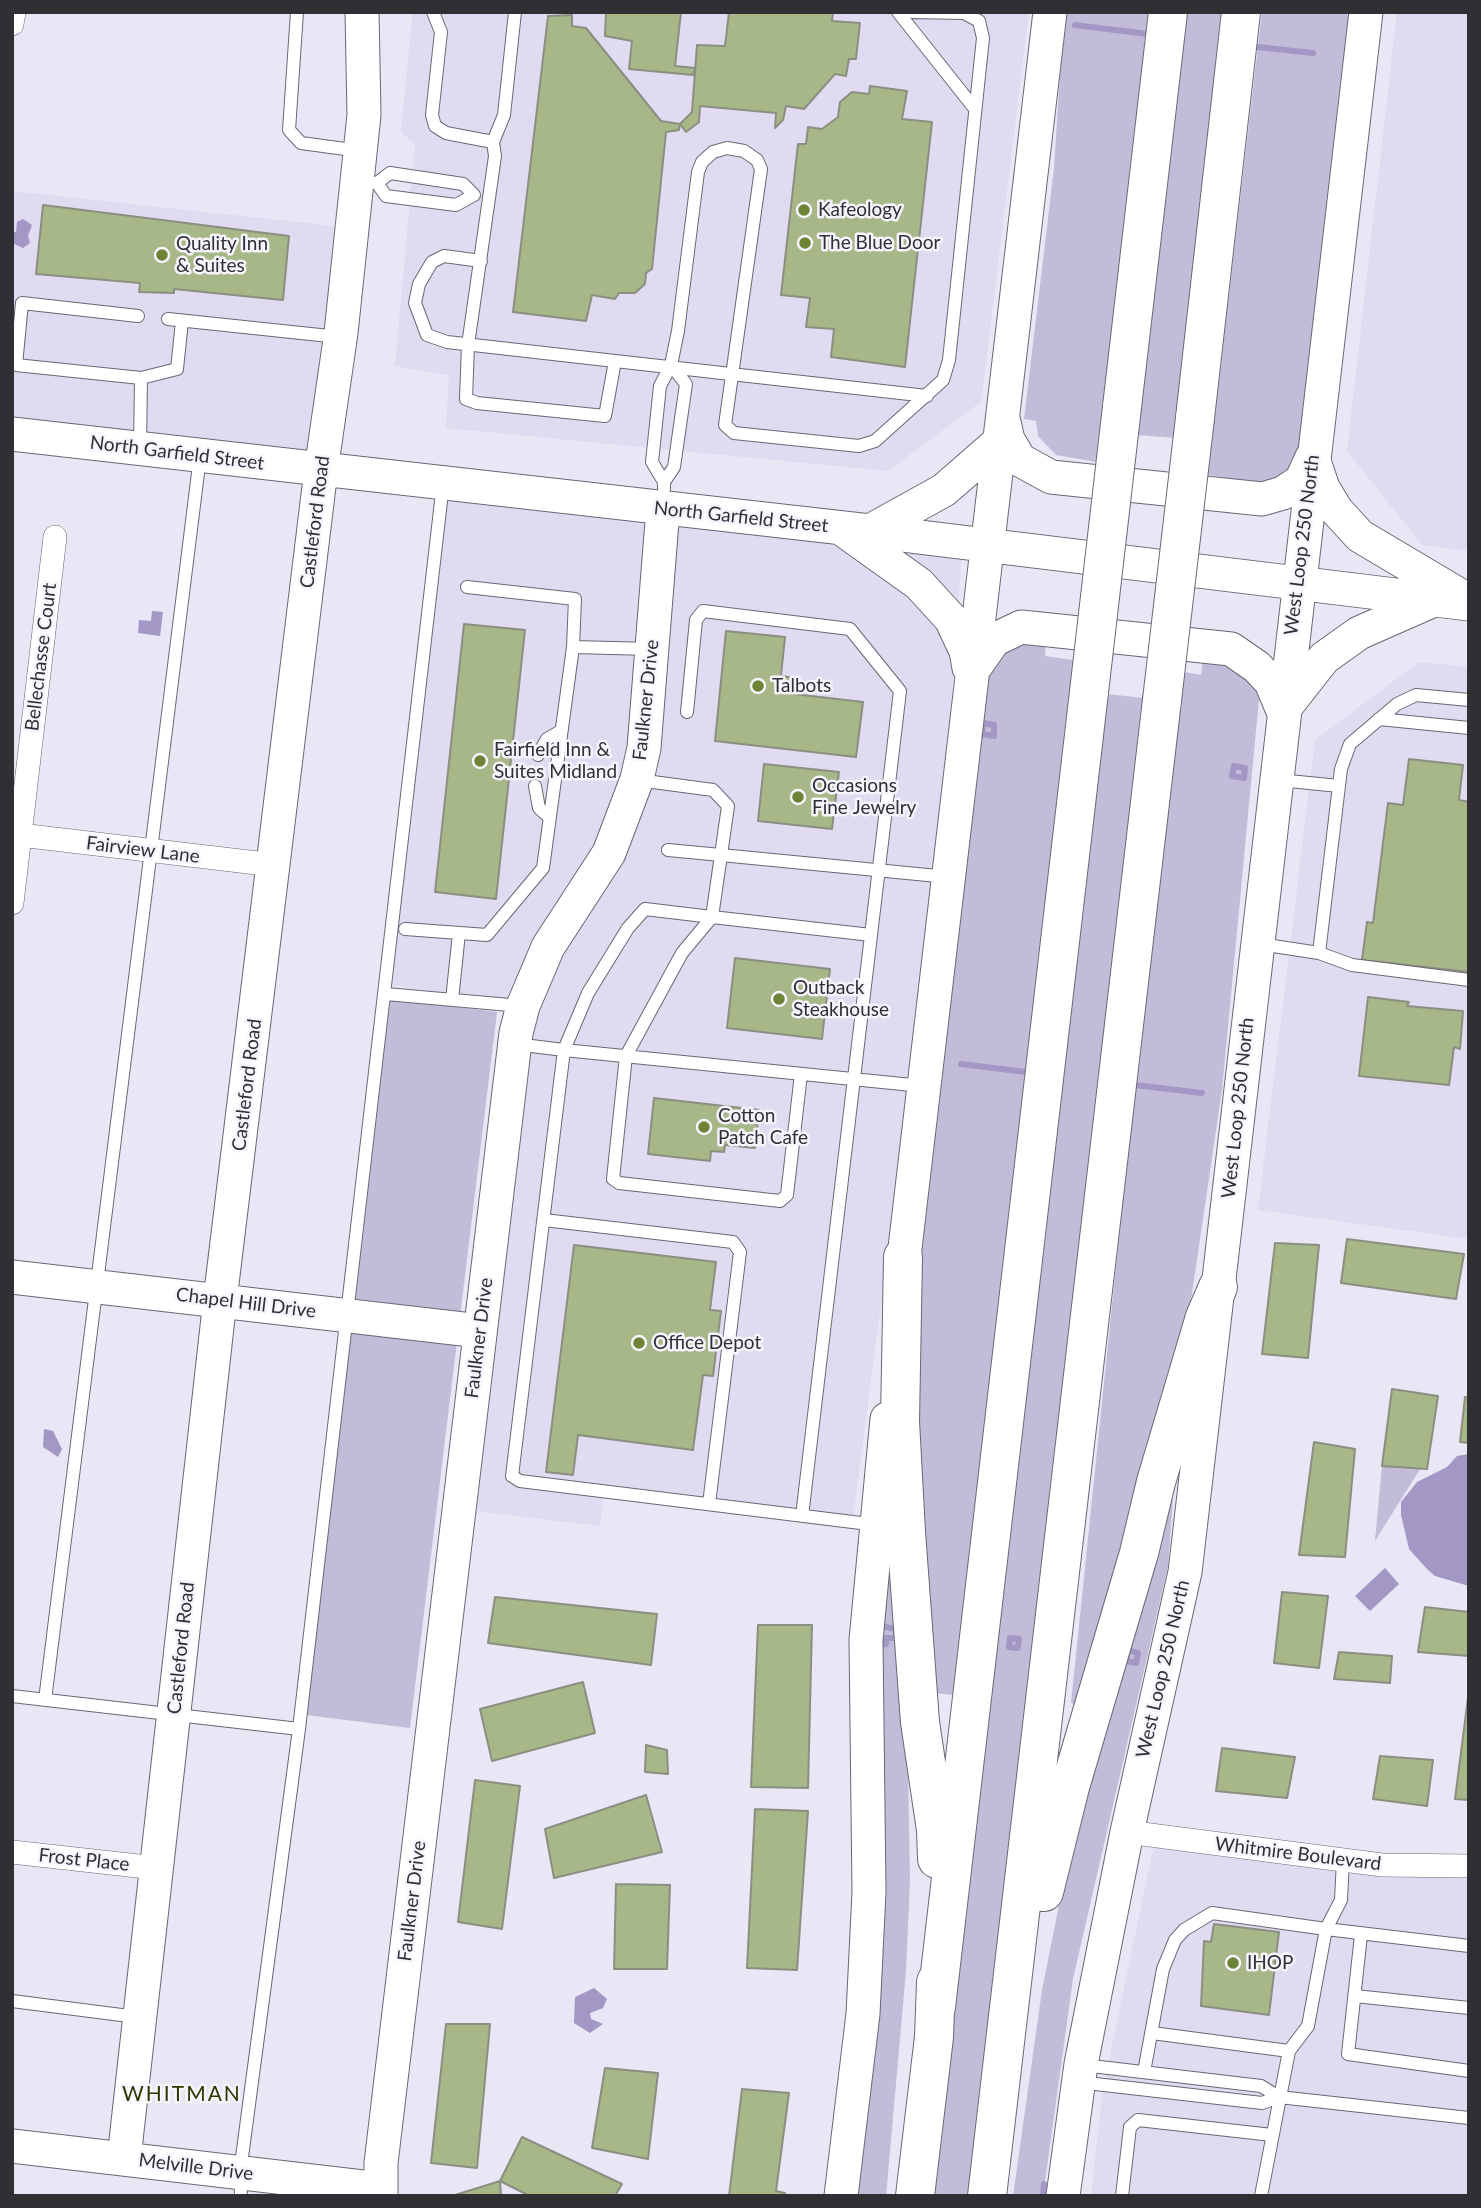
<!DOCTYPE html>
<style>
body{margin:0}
#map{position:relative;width:1481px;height:2208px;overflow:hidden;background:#e9e6f5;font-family:Lato,sans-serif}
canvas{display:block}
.frame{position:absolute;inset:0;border:14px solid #302f34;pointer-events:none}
</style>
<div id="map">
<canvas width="1481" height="2208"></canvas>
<div class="frame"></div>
</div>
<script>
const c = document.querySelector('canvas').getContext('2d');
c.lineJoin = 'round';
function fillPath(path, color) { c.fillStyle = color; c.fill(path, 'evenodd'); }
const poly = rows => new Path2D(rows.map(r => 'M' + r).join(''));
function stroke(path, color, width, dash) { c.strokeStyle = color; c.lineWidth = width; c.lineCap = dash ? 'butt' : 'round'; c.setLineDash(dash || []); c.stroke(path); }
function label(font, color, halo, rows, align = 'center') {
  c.font = font + ' Lato,sans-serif'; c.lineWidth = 5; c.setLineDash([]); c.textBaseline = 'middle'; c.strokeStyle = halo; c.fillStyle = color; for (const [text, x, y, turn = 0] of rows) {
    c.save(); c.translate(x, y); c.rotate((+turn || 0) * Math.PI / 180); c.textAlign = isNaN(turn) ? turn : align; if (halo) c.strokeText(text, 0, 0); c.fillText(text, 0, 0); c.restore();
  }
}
const built = poly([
 [410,12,1029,12,981,402,888,471,446,428,449,375,395,366,415,144,401,132,412,19],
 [1397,12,1469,12,1469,551,1422,545,1347,451],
 [12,191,352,228,325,470,12,434],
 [445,484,963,542,946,766,898,1176,852,1524,604,1495,600,1526,458,1509,522,1008,386,984],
 [1419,662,1469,667,1469,1239,1258,1210,1315,740],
 [1156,1835,1469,1865,1469,2196,1091,2196,1102,2094]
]);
const green = poly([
 [1064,12,1150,12,1096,462,1056,455,1038,436,1036,421,1024,419,1054,168],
 [1187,12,1226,12,1175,438,1138,435],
 [1262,12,1349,12,1298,452,1284,481,1223,491,1224,477,1208,475],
 [1046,641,1045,656,1073,660,953,1695,926,1692,915,1299,986,674,1010,645],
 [1203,659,1234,666,1255,688,1259,699,1222,1090,1190,1307,1084,1707,1071,1703,1139,1044,1184,672,1201,675],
 [1107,694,1143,698,969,2196,931,2196],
 [386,998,497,1012,410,1728,298,1714],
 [1382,1466,1420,1469,1375,1541],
 [890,1491,907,1713,910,1881,906,1971,886,2196,854,2196],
 [1166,1498,1173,1500,1168,1566,1073,1979,1043,2196,1013,2196,1042,1990,1066,1870]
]);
const water = poly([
 [23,219,32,225,28,236,30,243,23,248,12,243,12,233,16,232,17,222],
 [152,611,163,612,160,636,138,633,139,620,151,621],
 [44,1429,53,1431,62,1449,58,1457,43,1447],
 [1469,1454,1469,1586,1435,1576,1427,1569,1409,1549,1401,1515,1401,1502,1417,1482,1447,1467,1457,1456],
 [1385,1568,1399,1584,1370,1611,1355,1596],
 [594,1988,607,1999,603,2008,590,2013,591,2019,603,2024,590,2033,574,2023,575,1997]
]);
const stream = poly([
 [1075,25,1148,34],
 [1257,47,1313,53],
 [983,723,994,725,994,736,982,734,983,723],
 [1234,766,1245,768,1244,778,1232,776,1234,766],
 [961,1064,1026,1072],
 [1135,1085,1202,1093],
 [880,1626,896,1629,896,1638,886,1638,886,1644,880,1645,880,1626],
 [1010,1638,1019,1639,1018,1648,1009,1647,1010,1638],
 [1128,1650,1138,1653,1136,1663,1126,1661,1128,1650],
 [1043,2196,1044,2184]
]);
const building = poly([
 [606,12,681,12,675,66,695,68,693,75,629,69,632,41,605,36,606,12],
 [729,12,833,12,832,21,860,23,856,59,849,59,846,76,835,74,804,109,786,106,783,120,775,128,776,113,700,106,699,122,686,132,680,124,692,112,697,45,725,46,729,12],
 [572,15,572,26,586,28,661,121,680,124,679,130,666,132,652,269,646,273,645,284,635,293,619,293,615,299,592,295,586,321,513,312,548,16,572,15],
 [870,86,907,91,902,119,932,122,905,367,831,357,834,329,806,327,810,298,781,295,798,144,806,144,808,127,822,129,838,117,840,102,852,92,869,94,870,86],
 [43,205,289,236,283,300,174,289,174,293,139,292,140,283,36,274,43,205],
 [464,624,525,630,496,899,435,892,464,624],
 [726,631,785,637,781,676,796,678,794,694,863,702,856,757,715,741,726,631],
 [1409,759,1463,765,1459,800,1469,802,1469,972,1362,960,1367,922,1373,923,1388,803,1403,805,1409,759],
 [764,764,839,772,832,829,758,821,764,764],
 [735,958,830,969,822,1039,727,1028,735,958],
 [1368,997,1409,1002,1407,1006,1463,1011,1460,1049,1454,1047,1449,1085,1359,1076,1368,997],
 [654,1098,759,1110,755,1148,725,1145,724,1152,711,1151,710,1161,648,1154,654,1098],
 [1347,1239,1464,1254,1456,1299,1341,1283,1347,1239],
 [1275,1243,1319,1245,1308,1358,1262,1354,1275,1243],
 [574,1245,716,1262,710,1310,721,1311,713,1376,703,1375,693,1450,578,1435,573,1475,546,1472,574,1245],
 [1392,1389,1438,1396,1427,1469,1382,1466,1392,1389],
 [1465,1397,1469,1398,1469,1443,1460,1442,1465,1397],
 [1314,1442,1355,1449,1345,1557,1299,1555,1314,1442],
 [1282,1592,1328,1596,1319,1668,1274,1663,1282,1592],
 [495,1597,657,1614,651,1665,488,1643,495,1597],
 [1425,1607,1469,1612,1469,1656,1418,1652,1425,1607],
 [758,1625,812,1625,808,1788,751,1787,758,1625],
 [1339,1652,1392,1656,1390,1683,1334,1679,1339,1652],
 [583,1682,595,1733,492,1761,480,1709,583,1682],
 [1469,1690,1469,1800,1455,1799,1469,1690],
 [646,1745,667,1750,668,1774,645,1772,646,1745],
 [1222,1748,1295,1757,1287,1798,1216,1791,1222,1748],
 [1380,1756,1433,1760,1427,1806,1373,1799,1380,1756],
 [475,1780,520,1786,502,1929,458,1922,475,1780],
 [646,1795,662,1852,554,1878,545,1829,646,1795],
 [755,1809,808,1811,797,1970,747,1968,755,1809],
 [616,1884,670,1885,667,1969,614,1969,616,1884],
 [1214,1924,1279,1932,1269,2015,1201,2006,1204,1941,1211,1942,1214,1924],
 [446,2024,490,2024,477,2168,431,2163,446,2024],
 [605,2068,658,2073,648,2159,592,2148,605,2068],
 [742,2089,789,2093,776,2191,785,2193,785,2196,729,2196,742,2089],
 [522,2137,622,2184,615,2196,530,2196,500,2181,522,2137],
 [500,2181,501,2196,452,2196,500,2181]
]);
const lane = poly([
 [297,12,289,130,301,143,360,151],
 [433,12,441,32,432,115,435,126,446,133,493,142,495,156,468,345,466,399,477,403,605,416,615,361,927,396],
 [898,12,975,109],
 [493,142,504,115,515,12],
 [359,182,377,183,390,173,463,184,474,195,456,205,386,196,377,183],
 [481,261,444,256,432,262,419,284,415,303,427,335,447,342,615,361],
 [138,316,22,303,16,365,141,378,177,369,182,321],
 [168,319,339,337],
 [140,449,141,378],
 [664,482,652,462,660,386,671,365,678,331,698,172,702,162,713,152,727,148,744,151,757,160,761,169,725,425,734,433,859,446,875,441,943,380,949,360,983,38,979,21,964,13,912,12],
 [664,489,664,482,674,467,686,384,671,365],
 [467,587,575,599,573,647,652,649],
 [687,712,696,620,703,611,850,629,900,691,802,1516],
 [1379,719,1469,728],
 [538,755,547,739,561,731],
 [638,780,713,790,728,806,721,855,948,877],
 [1279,780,1339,786],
 [535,786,539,808,549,817],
 [405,929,487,935,543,868,573,647],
 [1260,944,1319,953,1341,769,1350,744,1397,704,1416,695,1469,700],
 [1319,953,1352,965,1469,980],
 [386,994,521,1006],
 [452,1000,459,933],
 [515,1044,564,1050,588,993,628,928,645,909,712,917,721,855,668,850],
 [801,1074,787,1195,780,1201,619,1183,613,1179,626,1056,682,953,712,917,871,935],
 [544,1220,733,1242,740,1252,709,1504],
 [877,1525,520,1481,512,1476,564,1050,922,1086],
 [12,1696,299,1729,240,2172,241,2196],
 [45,1700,200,457],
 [299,1729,443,484],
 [1343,1860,1341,1900,1326,1929,1469,1946],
 [1361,1935,1348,2054,1469,2071],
 [1355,1996,1469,2008],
 [12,2001,137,2017],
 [1083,2065,1261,2086,1279,2097,1469,2118],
 [1144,2072,1163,1969,1175,1940,1184,1930,1212,1913,1326,1929,1308,2026,1289,2051,1152,2033],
 [1078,2082,1262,2103,1279,2097],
 [1122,2196,1130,2127,1138,2120,1272,2135],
 [1261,2196,1289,2051]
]);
const street = poly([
 [12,24,14,12],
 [12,834,274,865],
 [12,903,55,537],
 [1127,1832,1382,1865,1469,1866],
 [12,1852,156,1868]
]);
const secondary = poly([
 [1003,418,1008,440,1020,460,1051,477,1262,499,1283,493,1301,481,1312,457],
 [12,434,870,531,1469,604],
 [1314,461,1323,488,1337,511,1360,536,1466,599],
 [842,529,919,584,951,619,966,651,969,668],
 [870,531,944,490,999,442],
 [973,670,994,640,1021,627,1231,649,1257,667,1271,682,1283,711],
 [1284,709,1324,658,1359,633,1434,600],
 [12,1277,480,1331],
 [901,1282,1050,12],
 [12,2146,380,2189],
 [124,2158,220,1300,321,470,341,333,364,115,362,12],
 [381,2196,381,2163,516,1033,523,1006,548,947,609,853,637,779,644,748,663,509],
 [841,2196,863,2014,869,1892,866,1640,887,1419],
 [1063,2196,1081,2064,1127,1832,1185,1572,1366,12]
]);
const highway = poly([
 [1122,407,1168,12],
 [1195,418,1241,12],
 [903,1257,900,1421,906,1532,920,1722,936,1830,937,1859],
 [1044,1892,1070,1787,1139,1553,1156,1482,1205,1317,1218,1287],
 [936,2007,1089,692],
 [915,2196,934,2037,936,1982],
 [987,2196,1162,700]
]);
const highwayBridge = poly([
 [1089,692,1122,407],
 [1162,700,1195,418]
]);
const markers = [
 [804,210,7,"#6d8435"],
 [805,243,7,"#6d8435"],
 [162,255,7,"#6d8435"],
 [758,686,7,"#6d8435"],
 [480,761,7,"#6d8435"],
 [798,797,7,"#6d8435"],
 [779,999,7,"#6d8435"],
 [704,1127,7,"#6d8435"],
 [639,1343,7,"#6d8435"],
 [1233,1963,7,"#6d8435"]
];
const poiNames = [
 ["Kafeology",818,210],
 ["The Blue Door",819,243],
 ["Quality Inn",176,244],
 ["& Suites",176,266],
 ["Talbots",772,686],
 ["Fairfield Inn &",494,750],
 ["Suites Midland",494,772],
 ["Occasions",812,786],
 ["Fine Jewelry",812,808],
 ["Outback",793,988],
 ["Steakhouse",793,1010],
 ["Cotton",718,1116],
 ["Patch Cafe",718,1138],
 ["Office Depot",653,1343],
 ["IHOP",1247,1963]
];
const streetNames = [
 ["North Garfield Street",177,453,7],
 ["North Garfield Street",741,517,6],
 ["Castleford Road",315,522,-83],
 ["West Loop 250 North",1302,545,-83],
 ["Bellechasse Court",41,657,-83],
 ["Faulkner Drive",646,700,-84],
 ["Fairview Lane",143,850,7],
 ["Castleford Road",247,1085,-83],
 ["West Loop 250 North",1238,1108,-84],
 ["Chapel Hill Drive",246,1303,7],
 ["Faulkner Drive",479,1338,-83],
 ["Castleford Road",181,1648,-84],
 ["West Loop 250 North",1163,1669,-77],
 ["Whitmire Boulevard",1298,1854,7],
 ["Frost Place",84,1860,6],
 ["Faulkner Drive",412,1901,-83],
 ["Melville Drive",196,2167,7]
];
const neighbourhoodNames = [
 ["WHITMAN",182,2094]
];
fillPath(built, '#e0dbf1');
fillPath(green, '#c2bcd9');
fillPath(water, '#a297c5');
stroke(stream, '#a297c5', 6);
fillPath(building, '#a7b787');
stroke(building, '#8b8f82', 2);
stroke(lane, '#6a6774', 14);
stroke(street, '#6a6774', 24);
stroke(secondary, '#6a6774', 35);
stroke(highway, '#6a6774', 40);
stroke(lane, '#fff', 12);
stroke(street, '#fff', 23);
stroke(secondary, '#fff', 33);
stroke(highway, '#fff', 38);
stroke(highwayBridge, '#6a6774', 40, []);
stroke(highwayBridge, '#fff', 38);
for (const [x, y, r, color] of markers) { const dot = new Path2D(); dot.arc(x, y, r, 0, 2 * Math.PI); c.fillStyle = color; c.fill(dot); stroke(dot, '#f6f4fd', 2.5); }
label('19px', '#302f34', '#f6f4fd', poiNames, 'left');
label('19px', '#302f34', '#f6f4fd', streetNames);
c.letterSpacing = '2px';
label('21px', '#2b3900', '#f6f4fd', neighbourhoodNames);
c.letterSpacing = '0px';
</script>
